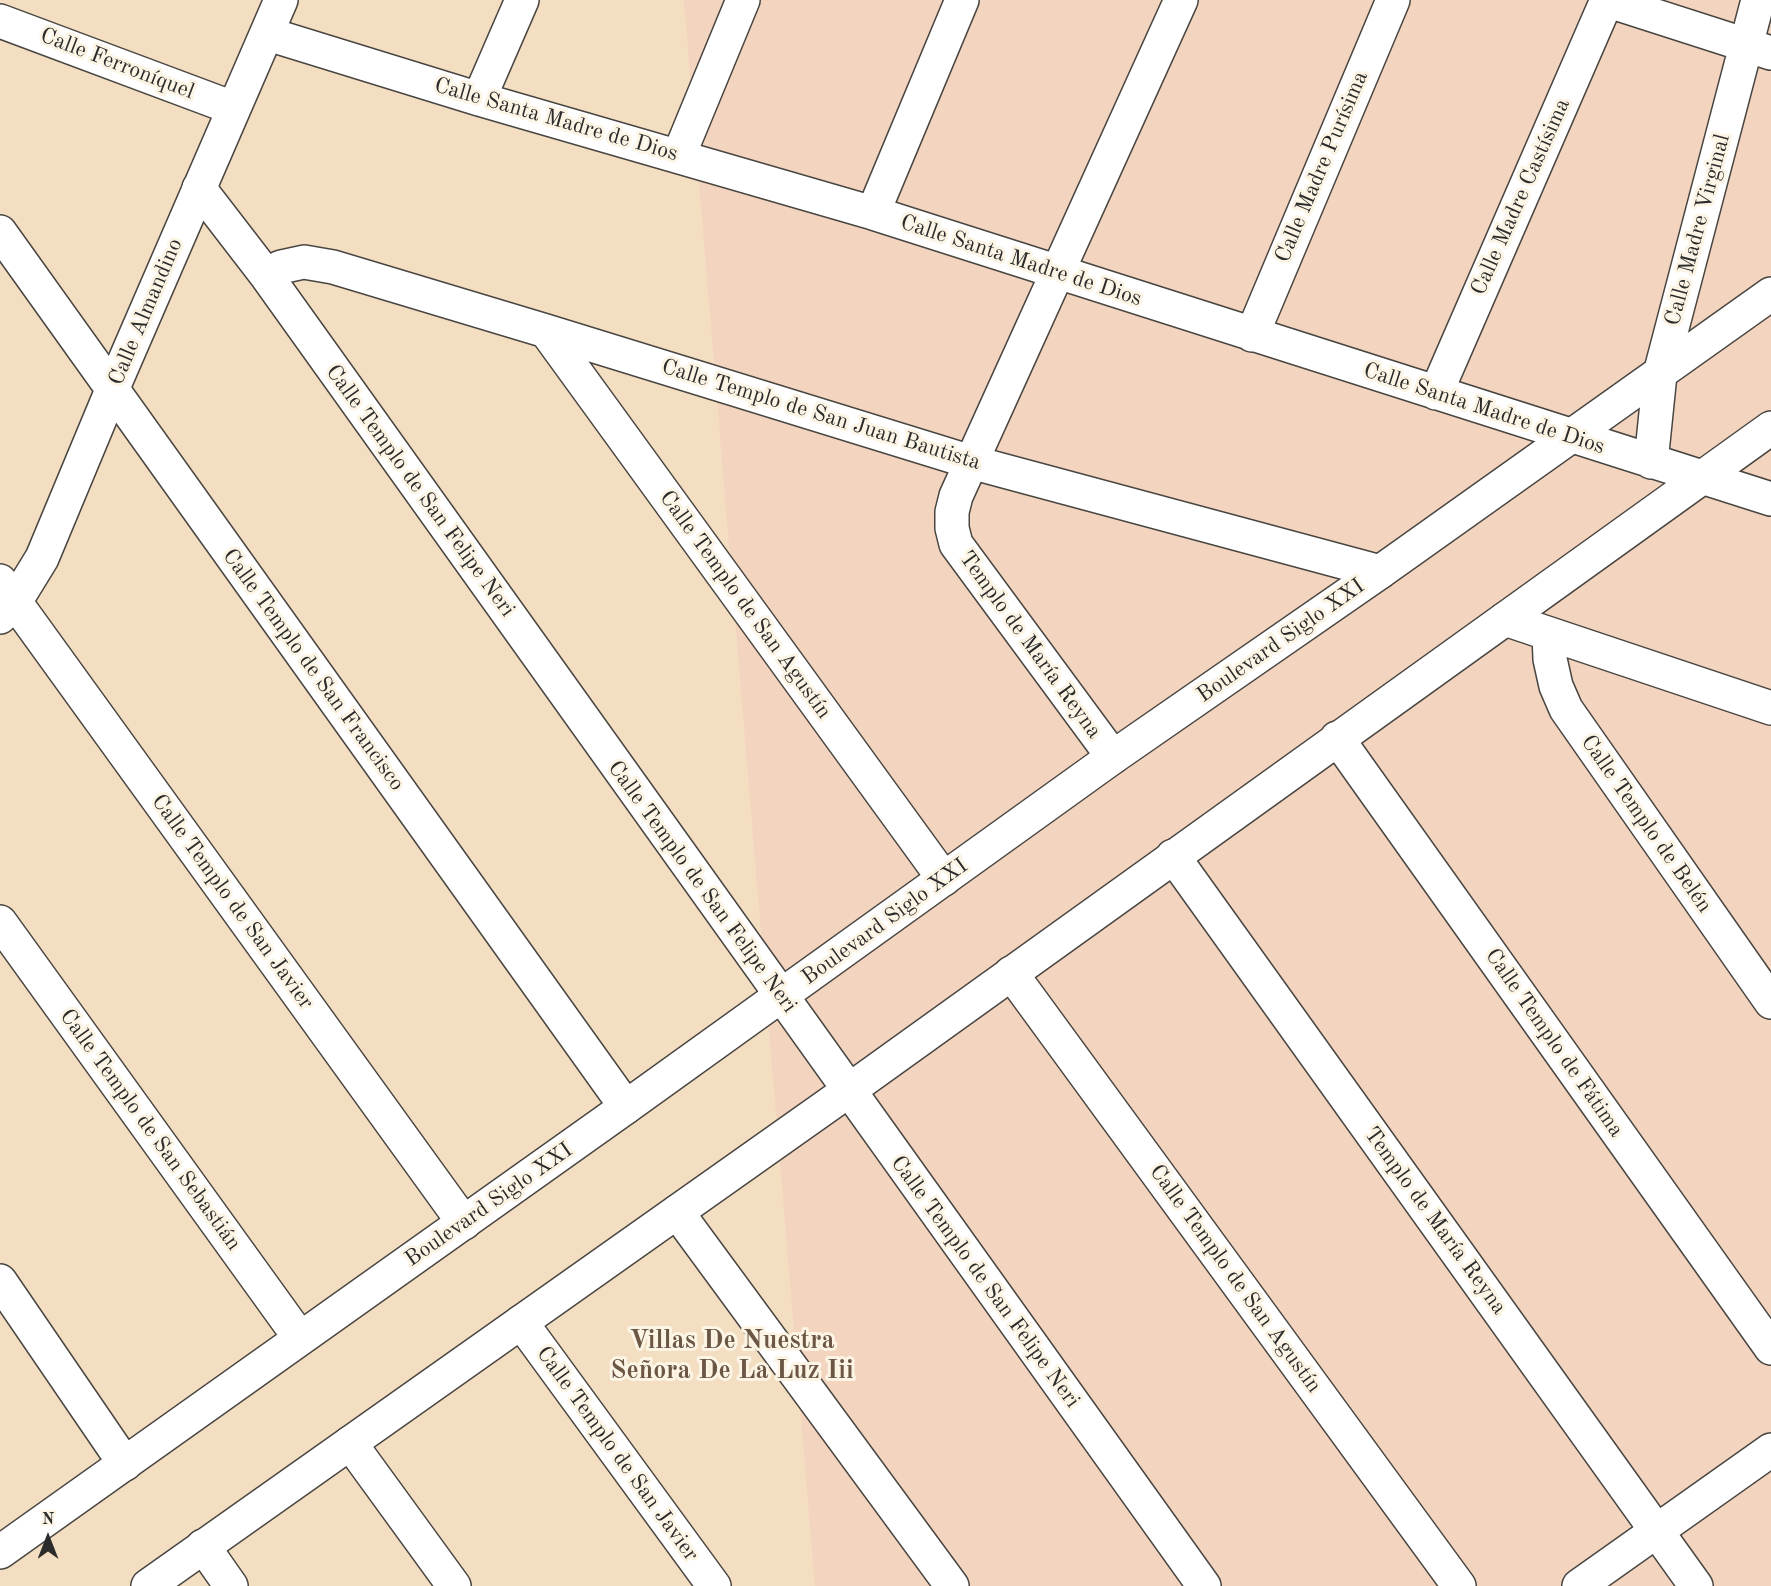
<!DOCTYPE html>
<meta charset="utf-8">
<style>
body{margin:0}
#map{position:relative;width:1771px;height:1586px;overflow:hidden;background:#f4dec1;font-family:"Old Standard TT",serif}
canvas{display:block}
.north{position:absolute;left:18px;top:1508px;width:60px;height:60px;-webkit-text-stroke:4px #fcf5e5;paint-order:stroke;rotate:0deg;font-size:16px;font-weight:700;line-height:24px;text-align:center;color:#2b2b2b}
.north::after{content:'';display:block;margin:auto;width:21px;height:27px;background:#2b2b2b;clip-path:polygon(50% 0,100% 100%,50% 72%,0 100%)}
</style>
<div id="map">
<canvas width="1771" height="1586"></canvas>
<div class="north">N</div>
</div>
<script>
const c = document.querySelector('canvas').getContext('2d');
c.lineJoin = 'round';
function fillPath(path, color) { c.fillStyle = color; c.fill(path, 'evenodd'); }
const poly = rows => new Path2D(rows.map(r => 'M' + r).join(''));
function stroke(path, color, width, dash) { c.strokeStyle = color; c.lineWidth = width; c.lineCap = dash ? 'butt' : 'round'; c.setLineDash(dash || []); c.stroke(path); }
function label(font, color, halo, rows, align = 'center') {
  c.font = font + ' "Old Standard TT",serif'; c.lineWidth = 6; c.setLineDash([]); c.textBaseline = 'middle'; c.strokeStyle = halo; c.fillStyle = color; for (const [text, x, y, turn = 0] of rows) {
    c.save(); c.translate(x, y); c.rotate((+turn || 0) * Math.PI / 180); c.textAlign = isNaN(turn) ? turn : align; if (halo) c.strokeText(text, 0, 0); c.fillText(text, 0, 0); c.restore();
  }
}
const built = poly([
 [684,0,1771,0,1771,1586,815,1586]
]);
const minor = poly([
 [1606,0,1771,53],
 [0,21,233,108],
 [268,34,479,99,873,213,1771,499],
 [479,99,522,0],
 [679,155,743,0],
 [199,188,266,275,1204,1586],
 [873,213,962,0],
 [0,232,626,1107],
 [266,275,281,267,304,262,333,267,546,331,971,462,1380,572],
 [546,331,944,879],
 [1252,335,1393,0],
 [1436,393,1607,0],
 [1651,462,1660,374,1758,0],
 [0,581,464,1223],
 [1505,619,1771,708],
 [1549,634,1550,659,1556,686,1566,709,1771,1002],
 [1337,738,1771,1348],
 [1113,757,956,544,952,528,952,512,956,496,1181,0],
 [1173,856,1696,1586],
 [0,922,300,1338],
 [1011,973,1459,1586],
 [677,1212,952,1586],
 [0,1281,125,1464],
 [521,1322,714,1586],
 [350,1443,454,1586],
 [203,1546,231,1586],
 [1579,1586,1771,1450]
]);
const tertiary = poly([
 [0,617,15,602,42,558,112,390,281,0],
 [0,1552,626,1107,1113,757,1380,572,1771,294],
 [148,1586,848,1091,1771,428]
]);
const streetNames = [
 ["Calle Ferroníquel",117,64,21],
 ["Calle Santa Madre de Dios",556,120,16],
 ["Calle Madre Purísima",1322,167,-67],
 ["Calle Madre Castísima",1521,197,-66],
 ["Calle Madre Virginal",1698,230,-75],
 ["Calle Santa Madre de Dios",1021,261,18],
 ["Calle Almandino",146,312,-67],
 ["Calle Santa Madre de Dios",1484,409,18],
 ["Calle Templo de San Juan Bautista",821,415,17],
 ["Calle Templo de San Felipe Neri",420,491,54],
 ["Calle Templo de San Agustín",745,605,54],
 ["Boulevard Siglo XXI",1281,641,-35],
 ["Templo de María Reyna",1030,645,54],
 ["Calle Templo de San Francisco",313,670,54],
 ["Calle Templo de Belén",1646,824,55],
 ["Calle Templo de San Felipe Neri",702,887,54],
 ["Calle Templo de San Javier",232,902,54],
 ["Boulevard Siglo XXI",885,922,-36],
 ["Calle Templo de Fátima",1554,1043,55],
 ["Calle Templo de San Sebastián",150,1130,54],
 ["Boulevard Siglo XXI",489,1205,-35],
 ["Templo de María Reyna",1435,1221,54],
 ["Calle Templo de San Agustín",1235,1279,54],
 ["Calle Templo de San Felipe Neri",985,1282,54],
 ["Calle Templo de San Javier",617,1454,54]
];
const quarterNames = [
 ["Villas De Nuestra",732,1341],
 ["Señora De La Luz Iii",732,1371]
];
fillPath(built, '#f3d4bf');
stroke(minor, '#494642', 36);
stroke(tertiary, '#494642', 36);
stroke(minor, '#fff', 33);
stroke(tertiary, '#fff', 33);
label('22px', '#2b2b2b', '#fcf5e5', streetNames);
label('bold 26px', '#6c5745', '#fcf5e5', quarterNames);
</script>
